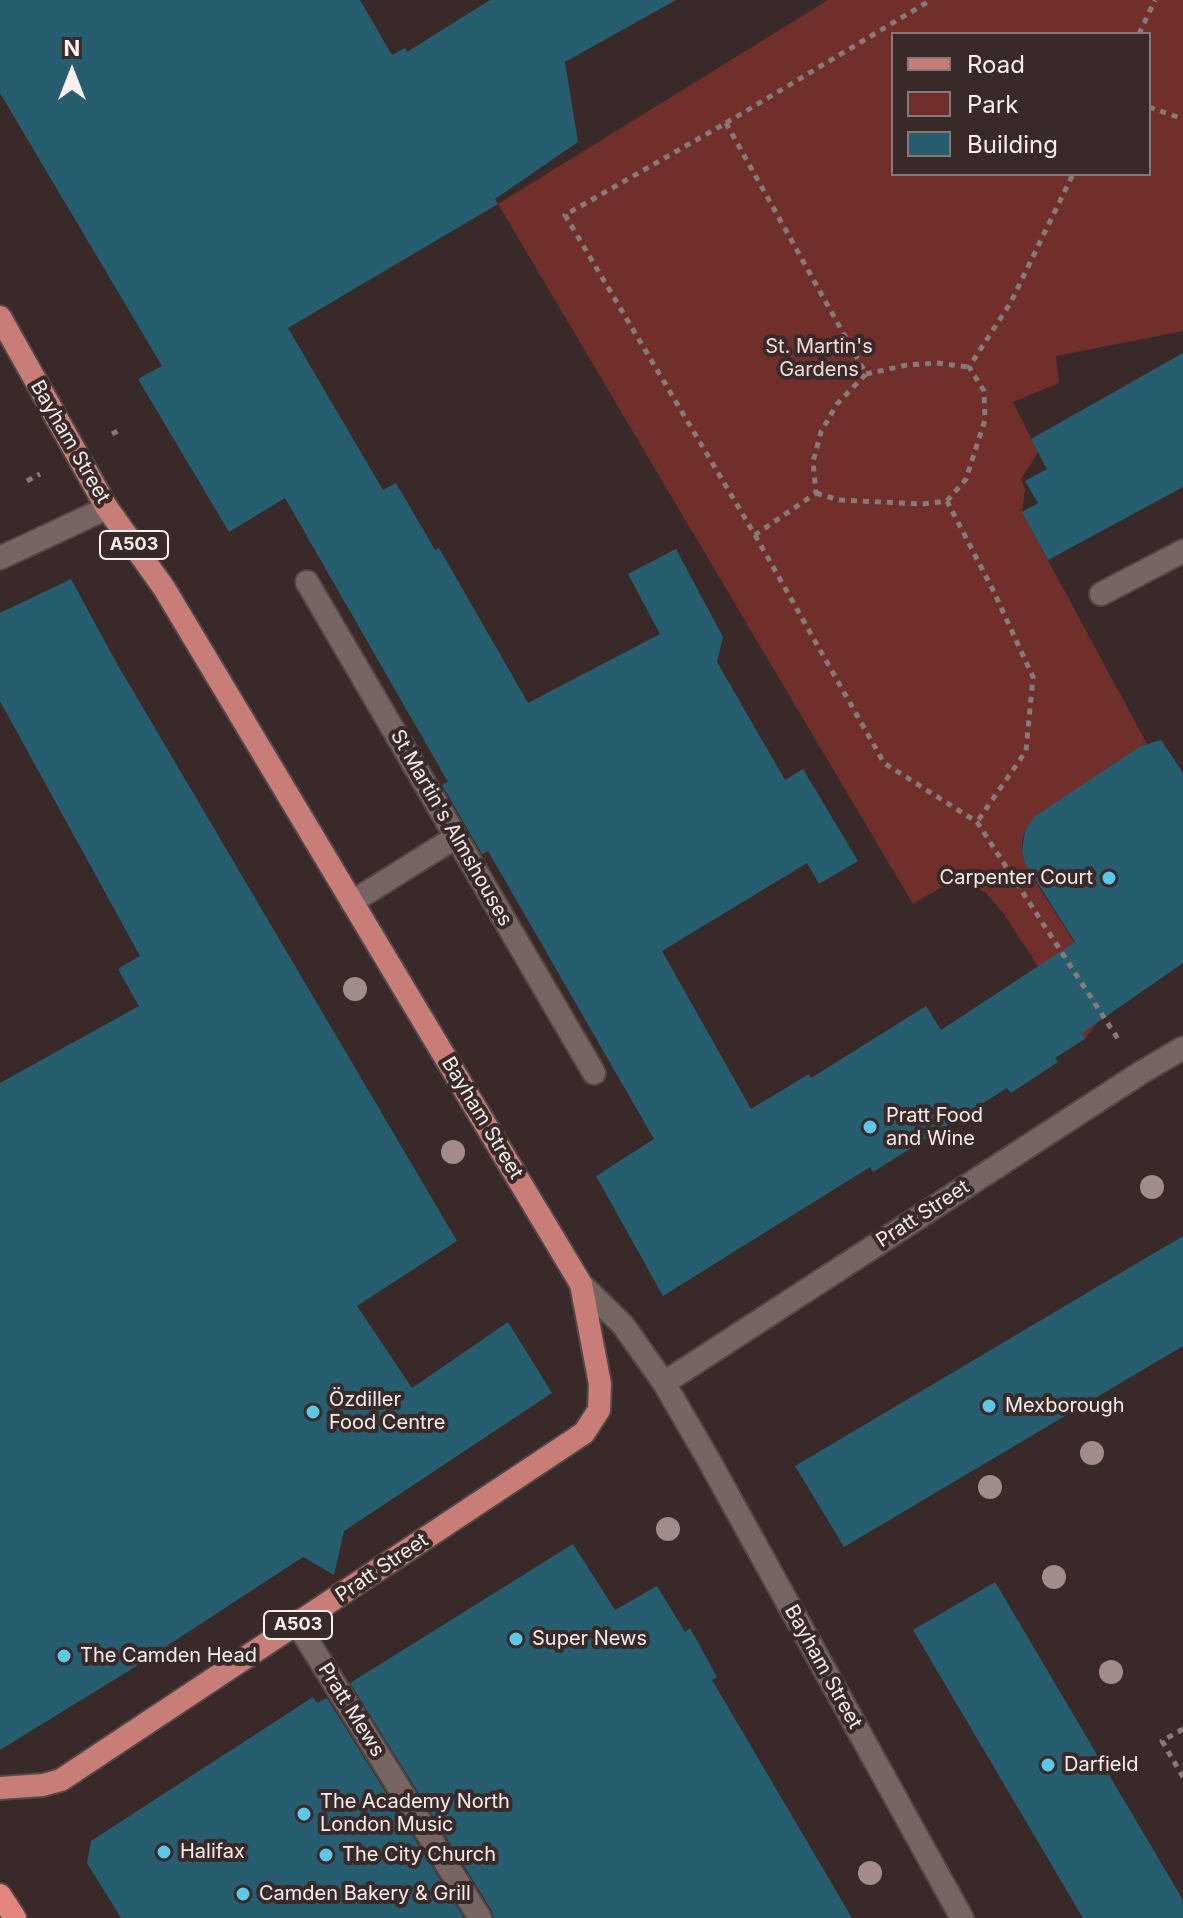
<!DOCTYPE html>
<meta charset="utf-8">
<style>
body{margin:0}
#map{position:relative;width:1183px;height:1918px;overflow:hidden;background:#392a29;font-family:Inter,sans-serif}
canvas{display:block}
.legend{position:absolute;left:891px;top:32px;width:260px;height:144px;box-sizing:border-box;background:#392a29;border:2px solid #867978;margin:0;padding:10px 14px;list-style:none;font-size:24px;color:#f9efee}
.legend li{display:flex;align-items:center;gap:16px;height:40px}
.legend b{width:40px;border:2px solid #867978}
.north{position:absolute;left:32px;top:32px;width:80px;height:80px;-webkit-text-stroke:6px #392a29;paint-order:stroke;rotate:0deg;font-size:22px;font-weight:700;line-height:32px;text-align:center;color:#f9efee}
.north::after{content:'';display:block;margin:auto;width:28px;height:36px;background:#f9efee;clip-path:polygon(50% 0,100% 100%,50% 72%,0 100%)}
</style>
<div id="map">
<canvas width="1183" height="1918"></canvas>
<ul class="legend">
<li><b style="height:10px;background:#c97d78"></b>Road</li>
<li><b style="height:22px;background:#712f2c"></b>Park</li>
<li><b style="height:22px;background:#265e6f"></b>Building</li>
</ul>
<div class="north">N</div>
</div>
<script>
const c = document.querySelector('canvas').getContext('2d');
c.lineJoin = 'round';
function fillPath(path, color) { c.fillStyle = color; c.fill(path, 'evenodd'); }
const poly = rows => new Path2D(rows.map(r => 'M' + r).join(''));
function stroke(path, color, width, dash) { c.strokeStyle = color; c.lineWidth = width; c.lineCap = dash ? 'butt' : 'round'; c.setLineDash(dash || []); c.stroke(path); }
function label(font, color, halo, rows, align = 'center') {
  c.font = font + ' Inter,sans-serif'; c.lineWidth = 8; c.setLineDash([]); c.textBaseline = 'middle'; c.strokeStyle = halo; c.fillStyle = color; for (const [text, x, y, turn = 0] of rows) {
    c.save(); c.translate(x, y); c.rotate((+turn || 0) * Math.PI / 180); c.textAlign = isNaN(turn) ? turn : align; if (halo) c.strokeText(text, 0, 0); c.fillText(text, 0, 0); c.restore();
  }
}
const green = poly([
 [828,0,1183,0,1183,331,1056,356,1059,383,1013,402,1038,452,1021,479,1025,490,1022,512,1147,744,1035,816,1025,830,1022,841,1022,851,1030,873,1116,1008,1097,1023,1085,1039,1004,914,986,893,975,887,961,884,943,886,913,904,498,204],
 [893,34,1149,34,1149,174,893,174]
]);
const building = poly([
 [0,0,360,0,392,55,405,48,407,52,490,0,676,0,565,62,578,142,495,199,498,204,288,328,383,490,396,483,435,550,439,548,528,703,660,634,628,574,676,549,723,637,717,662,785,780,803,769,858,861,819,884,807,863,662,951,751,1109,809,1074,811,1078,926,1006,941,1030,1075,942,1025,863,1022,851,1025,830,1035,816,1141,746,1161,740,1183,773,1183,963,1082,1033,1085,1039,1055,1058,1058,1062,1011,1093,1007,1088,873,1172,870,1167,663,1296,596,1176,654,1139,488,851,482,854,442,785,448,782,285,498,229,532,138,379,162,366,0,93],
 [1183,353,1183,487,1048,560,1022,512,1038,503,1025,481,1047,469,1031,439],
 [71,579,116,662,457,1241,357,1306,412,1388,508,1322,552,1393,344,1531,334,1575,303,1557,130,1670,0,1750,0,1083,139,1006,118,969,140,956,0,701,0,613],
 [1183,1236,1183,1346,844,1547,795,1466],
 [573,1544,615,1610,657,1586,685,1632,690,1628,717,1677,712,1680,852,1918,494,1918,492,1911,350,1683],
 [995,1582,1183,1900,1183,1918,1083,1918,913,1630],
 [313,1697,317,1703,327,1698,464,1918,121,1918,87,1863,91,1841]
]);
const path = poly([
 [1139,34,1155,0],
 [1149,107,1183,119],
 [726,123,866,374,837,404,821,432,813,462,816,493,755,535,565,215,726,123],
 [726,123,931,0],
 [866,374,907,365,937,363,969,367],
 [112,434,122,429],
 [27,481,40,474],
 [816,493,839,500,923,504,947,501,993,590,1033,677,1026,751,977,822],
 [947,501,966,479,985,420,984,391,969,367,1011,302,1073,174],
 [755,535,884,763,977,822,1118,1039],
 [1183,1729,1162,1741,1183,1777]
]);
const service = poly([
 [307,582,594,1073],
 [352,902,456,837]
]);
const minor = poly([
 [0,558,107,508],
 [1101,594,1183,551],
 [298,1625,480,1918]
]);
const tertiary = poly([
 [581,1284,623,1325,664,1383,707,1457,962,1918],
 [664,1383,1142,1072,1183,1048]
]);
const primary = poly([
 [0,317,107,508,164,588,581,1284,600,1384,599,1410,584,1433,61,1780,43,1785,0,1788]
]);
const trunk = poly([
 [0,1895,15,1918]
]);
const trees = [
 [355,989],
 [453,1152],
 [1152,1187],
 [1092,1453],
 [990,1487],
 [668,1529],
 [1054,1577],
 [1111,1672],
 [870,1873]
];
const markers = [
 [1109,878,8,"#5bc8e7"],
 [870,1127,8,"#5bc8e7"],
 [989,1406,8,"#5bc8e7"],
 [313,1412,8,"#5bc8e7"],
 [516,1639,8,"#5bc8e7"],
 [64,1656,8,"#5bc8e7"],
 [1048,1765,8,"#5bc8e7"],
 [304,1814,8,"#5bc8e7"],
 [164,1852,8,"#5bc8e7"],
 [326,1855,8,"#5bc8e7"],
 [243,1894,8,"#5bc8e7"]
];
const shields = [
 [134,545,68],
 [298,1625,68]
];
const shieldNames = [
 ["A503",134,545],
 ["A503",298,1625]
];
const parkNames = [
 ["St. Martin's",819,347],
 ["Gardens",819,370]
];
const streetNames = [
 ["Bayham Street",70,442,60],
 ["St Martin's Almshouses",451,828,60],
 ["Bayham Street",482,1118,59],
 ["Pratt Street",923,1214,-33],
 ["Pratt Street",382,1568,-34],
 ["Bayham Street",823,1667,61],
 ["Pratt Mews",351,1710,58]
];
const poiNames = [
 ["Carpenter Court",1093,878,"right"],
 ["Pratt Food",886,1116],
 ["and Wine",886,1139],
 ["Özdiller",329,1400],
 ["Food Centre",329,1423],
 ["Mexborough",1005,1406],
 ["Super News",532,1639],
 ["The Camden Head",80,1656],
 ["Darfield",1064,1765],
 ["The Academy North",320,1802],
 ["London Music",320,1825],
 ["Halifax",180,1852],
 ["The City Church",342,1855],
 ["Camden Bakery & Grill",259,1894]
];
fillPath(green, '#712f2c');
fillPath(building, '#265e6f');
stroke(service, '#544847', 26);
stroke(minor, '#544847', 26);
stroke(tertiary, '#544847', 26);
stroke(primary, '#544847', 26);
stroke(trunk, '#544847', 26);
stroke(path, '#877a79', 5, [6, 6]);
stroke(service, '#776564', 22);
stroke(minor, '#776564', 22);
stroke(tertiary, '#776564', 22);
stroke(primary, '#c97d78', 22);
stroke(trunk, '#e4857e', 22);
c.fillStyle = '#a18c8b';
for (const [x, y] of trees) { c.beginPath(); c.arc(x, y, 12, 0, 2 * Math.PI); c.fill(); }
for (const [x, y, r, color] of markers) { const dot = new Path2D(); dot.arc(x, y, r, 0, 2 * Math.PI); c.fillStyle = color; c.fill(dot); stroke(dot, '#392a29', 3); }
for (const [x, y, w] of shields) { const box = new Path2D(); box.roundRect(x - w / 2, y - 14, w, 28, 6); c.fillStyle = '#392a29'; c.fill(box); stroke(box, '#f9efee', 2); }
label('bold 18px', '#f9efee', null, shieldNames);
label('20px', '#f6dddb', '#392a29', parkNames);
label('20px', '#f9efee', '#392a29', streetNames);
label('20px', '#f9efee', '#392a29', poiNames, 'left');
</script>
